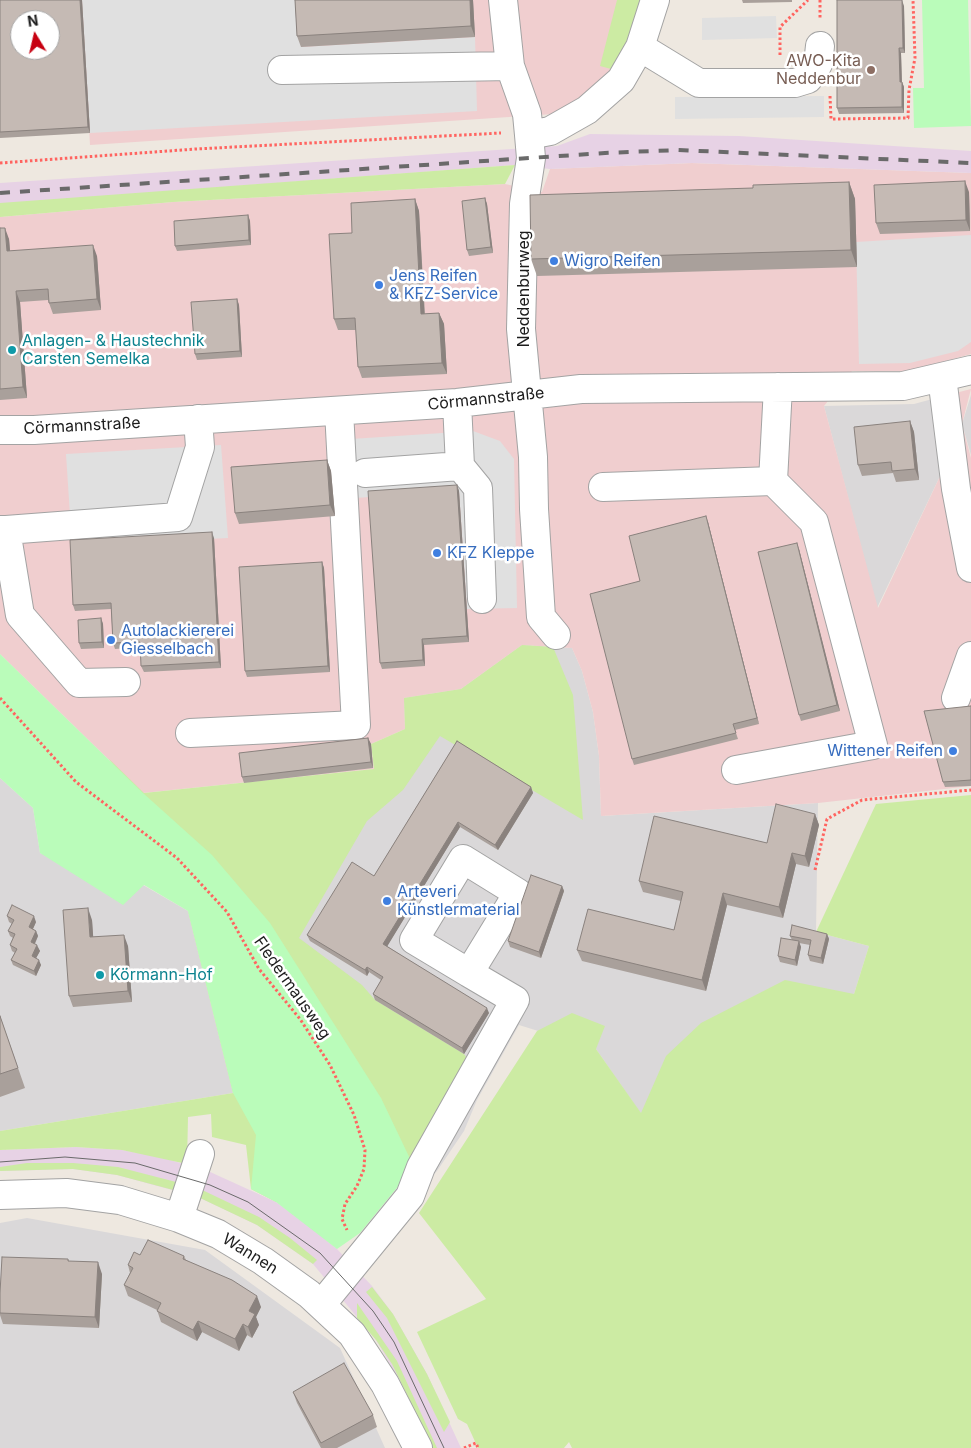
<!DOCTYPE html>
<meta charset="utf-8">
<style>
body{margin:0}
#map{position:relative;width:971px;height:1448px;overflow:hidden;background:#eee8e0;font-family:Inter,sans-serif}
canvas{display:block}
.north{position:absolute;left:10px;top:10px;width:50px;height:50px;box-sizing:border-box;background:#fff;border:1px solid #a4a4a4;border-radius:50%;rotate:351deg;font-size:14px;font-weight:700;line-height:20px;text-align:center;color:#1c1c1c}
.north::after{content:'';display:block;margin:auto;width:18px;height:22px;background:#c70010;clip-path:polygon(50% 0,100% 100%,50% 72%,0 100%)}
</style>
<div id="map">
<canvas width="971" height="1448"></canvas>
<div class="north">N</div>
</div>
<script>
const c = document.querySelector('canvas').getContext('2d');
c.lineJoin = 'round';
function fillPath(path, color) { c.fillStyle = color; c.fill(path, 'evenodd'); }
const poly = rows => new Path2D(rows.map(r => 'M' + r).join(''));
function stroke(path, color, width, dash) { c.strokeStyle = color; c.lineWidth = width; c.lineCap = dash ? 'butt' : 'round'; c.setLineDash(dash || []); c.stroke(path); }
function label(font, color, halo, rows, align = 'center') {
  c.font = font + ' Inter,sans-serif'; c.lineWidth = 5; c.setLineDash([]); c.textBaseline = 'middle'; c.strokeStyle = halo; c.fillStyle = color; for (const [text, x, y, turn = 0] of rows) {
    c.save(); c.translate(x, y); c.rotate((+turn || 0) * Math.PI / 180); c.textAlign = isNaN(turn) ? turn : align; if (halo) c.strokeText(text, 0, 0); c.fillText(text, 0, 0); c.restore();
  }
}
const residential = poly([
 [971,395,971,455,962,424],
 [936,398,942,472,877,608,824,406,914,404],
 [522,645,572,648,582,671,593,712,599,756,601,816,818,803,816,932,869,946,854,994,641,1114,596,1049,519,1025,477,1100,464,1131,437,1171,429,1179,270,923,374,769,405,729,404,698,461,689],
 [0,778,33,808,40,853,143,885,188,911,233,1093,0,1131],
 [27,1218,205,1250,340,1348,385,1448,0,1448,0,1223]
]);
const commercial = poly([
 [82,0,642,0,622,72,569,113,90,145],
 [692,163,971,173,971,354,910,371,852,371,824,406,878,608,942,472,936,398,971,389,962,424,971,458,971,786,818,803,601,816,599,756,593,712,582,671,572,648,522,645,461,689,404,698,405,729,371,744,374,769,143,793,0,654,0,217,173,202,505,184,542,192,550,169]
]);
const industrial = poly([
 [590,134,739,136,971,151,971,173,692,163,550,169,515,165,0,204,0,183,557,146],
 [76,1147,122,1150,160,1157,208,1171,276,1202,307,1224,337,1249,372,1286,393,1314,427,1374,461,1448,433,1448,405,1390,376,1340,313,1264,257,1225,198,1197,117,1175,73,1169,0,1171,0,1150]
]);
const grass = poly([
 [617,0,642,0,622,72,600,66],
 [515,165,505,184,173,202,0,217,0,203],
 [522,645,553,647,573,695,583,820,440,736,403,790,367,821,299,938,362,985,375,1000,464,1054,472,1066,414,1167,108,758,144,793,374,769,371,744,405,729,404,698,461,689],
 [971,795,971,1448,572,1448,569,1442,564,1448,478,1448,467,1424,458,1419,417,1332,486,1299,419,1213,537,1031,572,1013,605,1026,596,1049,641,1113,666,1056,701,1023,785,980,854,994,869,946,816,932,876,804],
 [188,911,252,1005,276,1202,251,1189,246,1145,212,1137,211,1114,188,1117,187,1164,122,1150,76,1147,0,1150,0,1131,233,1093],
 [27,1163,73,1163,118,1167,180,1183,177,1191,117,1175,73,1169,0,1171,0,1167],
 [198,1188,259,1217,290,1238,317,1260,313,1264,257,1225,198,1197],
 [372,1287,393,1314,427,1374,450,1422,444,1432,387,1318,366,1292],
 [357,1303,397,1361,437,1448,433,1448,392,1364,376,1340,357,1318]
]);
const park = poly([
 [922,0,968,0,971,126,914,128,913,88,924,88],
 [0,654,143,793,212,855,270,923,381,1098,414,1167,360,1233,337,1249,276,1202,251,1189,256,1135,233,1093,188,911,144,885,123,905,40,853,33,808,0,778]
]);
const parking = poly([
 [82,0,298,0,301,47,475,37,477,111,90,133],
 [776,16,777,38,702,40,702,18],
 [824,96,824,117,675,119,675,97],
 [971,235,971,342,958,351,910,363,859,364,856,242],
 [473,431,500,441,514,459,517,608,467,609,459,491,355,498,351,439],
 [221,445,228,538,72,546,66,454]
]);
const path = poly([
 [820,0,820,18],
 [780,55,780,27,808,0],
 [830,96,831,119,908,118,909,90,915,58,913,0],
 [0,163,196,149,501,133],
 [0,698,76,782,177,858,227,912,259,969,300,1019,330,1065,354,1115,365,1150,364,1169,357,1186,345,1204,342,1219,347,1230],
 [815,870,827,819,862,800,971,790],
 [464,1448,476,1443,478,1448]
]);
const minor = poly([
 [640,47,699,83,795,83,808,79,818,64,820,46],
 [510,66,527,114,529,135],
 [282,70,510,66,503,0],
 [942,377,956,489,971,568],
 [457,403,460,466],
 [0,430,34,430,457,403,581,389,903,386,971,370],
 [365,473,460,466,478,488,482,599],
 [603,487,773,481],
 [0,530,6,530,20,615,79,683,126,682],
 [6,530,178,517,200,447,198,419],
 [556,635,541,617,534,509,533,457,521,329,524,204,531,158,529,135,550,131,587,110,621,80,640,47,655,0],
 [956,698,971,656],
 [190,733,356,725,339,411],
 [736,770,873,745,814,522,773,481,778,387],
 [0,1195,66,1193,120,1200,179,1218,218,1234,263,1261,309,1294,352,1334,385,1384,418,1448],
 [179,1218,200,1154],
 [321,1305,410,1196,421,1167,515,1000,469,973,518,893,463,859,414,940,469,973]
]);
const tram = poly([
 [0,1162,65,1157,135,1163,210,1185,248,1202,320,1253,373,1311,394,1342,444,1448]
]);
const rail = poly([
 [0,193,605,153,678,150,971,163]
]);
const wall = poly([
 [0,0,82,0,90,133,0,138],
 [295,0,473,0,475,37,301,47,297,36],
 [742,0,792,0,792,2,743,3],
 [904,6,905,53,901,53,902,82,904,87,904,113,839,114,837,108],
 [849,182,855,199,857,267,537,276,531,259,753,188],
 [969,192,970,231,880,234,876,223],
 [485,198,487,204,493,253,469,256,467,250],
 [415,199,419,211,425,314,439,313,444,324,447,374,362,378,358,367,356,330,338,330,334,319,352,233],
 [248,215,250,221,251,245,177,251,175,246],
 [0,228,9,239,10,251,97,256,101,310,53,314,49,303,48,300,20,302,27,398,0,400],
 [237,299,239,305,242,357,197,360,195,354],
 [910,421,914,432,919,480,896,482,893,473,862,476,858,465],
 [327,460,331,471,335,516,239,524,235,513],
 [457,485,459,491,469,642,424,645,425,666,382,669,380,663],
 [708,522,759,724,735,730,738,739,634,765,632,759,640,581],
 [214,538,221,668,144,672,141,666,141,647,115,649,113,643,111,609,75,611,73,605],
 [799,549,840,711,801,721,799,715],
 [322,562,324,568,330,672,247,677,245,671],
 [101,618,103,624,104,648,81,649,79,643],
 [971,706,971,786,945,787,943,782],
 [368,738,371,744,373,768,244,783,242,777],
 [457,741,531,787,533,793,498,850,460,827,387,946,489,1013,464,1054,375,1000,373,994,381,980,369,972,367,976,310,941,307,935,374,876],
 [815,814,819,825,809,867,796,864,783,918,727,905,706,991,582,961,577,950,674,930,681,901,643,892,639,881,767,843],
 [562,886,564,891,541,958,510,947,508,941],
 [7,916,36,922,33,929,36,931,38,936,35,944,40,951,36,958,41,965,36,976,13,965,11,960,15,953,12,951,10,945,13,938,10,936,8,931,12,924,9,922],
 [92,920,93,937,128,946,132,1002,73,1007,69,996],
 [827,934,829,939,823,964,810,961,808,955,810,945,799,943,801,947,797,966,780,962,778,956,792,940,790,936],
 [0,1016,25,1088,0,1097],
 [140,1255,184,1256,186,1260,261,1307,256,1317,259,1325,252,1338,247,1335,239,1351,202,1332,197,1341,161,1322,157,1310,128,1296,124,1285,130,1273,128,1265],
 [68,1259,69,1261,102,1274,99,1328,3,1324,0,1315,0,1293],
 [293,1392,373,1415,377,1427,337,1448,321,1448,297,1403]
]);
const shadedWall = poly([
 [80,0,82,0,90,133,88,127],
 [470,0,473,0,475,37,471,26],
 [902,0,904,6,905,53,903,48],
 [899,48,901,53,902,88,900,82],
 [902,82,904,87,904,113,902,107],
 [965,181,969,192,970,231,966,220],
 [849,182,855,199,857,267,851,250],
 [485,198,487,204,493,253,491,247],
 [415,199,419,211,425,325,421,314],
 [248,215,250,221,251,245,249,240],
 [5,228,9,239,11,263,7,251],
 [93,245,97,256,101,310,97,299],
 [16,291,20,302,27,398,23,387],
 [237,299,239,305,242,357,240,351],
 [439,313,444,324,447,374,442,363],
 [910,421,914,432,919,480,915,469],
 [327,460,331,471,335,516,330,505],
 [457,485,459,491,469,642,467,636],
 [706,516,708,522,759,724,757,718],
 [212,532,214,538,221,668,219,662],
 [797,543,799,549,840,711,837,705],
 [322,562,324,568,330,672,328,666],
 [101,618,103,624,104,648,102,642],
 [422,639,424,645,425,666,423,660],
 [368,738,371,744,373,768,371,762],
 [531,787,533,793,498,850,495,845],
 [815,814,819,825,809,867,805,856],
 [458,822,460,827,385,950,383,944],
 [792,853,796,864,783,918,779,907],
 [562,886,564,891,541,958,539,952],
 [723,893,727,905,706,991,702,980],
 [88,908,92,920,94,948,90,937],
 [34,916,36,922,31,933,29,927],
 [36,931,38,936,33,947,31,942],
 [827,934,829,939,823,964,821,958],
 [124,935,128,946,132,1002,128,991],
 [799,941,801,947,797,966,795,960],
 [37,945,40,951,34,962,32,956],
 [39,960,41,965,36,976,34,971],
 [367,967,369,972,367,976,365,970],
 [487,1008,489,1013,464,1054,462,1048],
 [98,1262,102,1274,99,1328,95,1317],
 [257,1296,261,1307,256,1317,259,1325,252,1338,248,1327,249,1311],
 [198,1321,202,1332,197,1341,193,1330],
 [243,1324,247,1335,239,1351,235,1339]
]);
const building = poly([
 [0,0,80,0,88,127,0,132,0,0],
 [20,20,50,20,50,50,20,50,20,20],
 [295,0,470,0,471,26,297,36,295,0],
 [837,0,902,0,903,48,899,48,900,82,902,82,902,107,837,108,837,0],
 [965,181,966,220,876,223,874,185,965,181],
 [849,182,851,250,531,259,530,195,753,188,753,185,849,182],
 [485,198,491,247,467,250,462,201,485,198],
 [415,199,421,314,439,313,442,363,358,367,355,318,334,319,329,234,352,233,351,203,415,199],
 [248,215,249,240,175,246,174,221,248,215],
 [0,228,5,228,7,251,93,245,97,299,49,303,48,289,16,291,23,387,0,389,0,228],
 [237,299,240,351,195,354,191,302,237,299],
 [910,421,915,469,892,471,891,462,858,465,854,427,910,421],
 [327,460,330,505,235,513,231,467,327,460],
 [457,485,467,636,422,639,423,660,380,663,368,491,457,485],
 [706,516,757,718,733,724,736,733,632,759,590,594,640,581,629,536,706,516],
 [212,532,219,662,141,666,140,642,113,643,111,603,73,605,70,540,212,532],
 [797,543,837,705,799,715,758,552,797,543],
 [322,562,328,666,245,671,239,567,322,562],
 [101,618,102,642,79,643,78,620,101,618],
 [971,706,971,780,943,782,924,711,971,706],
 [368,738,371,762,242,777,239,753,368,738],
 [457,741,531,787,495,845,458,822,383,944,487,1008,462,1048,373,994,383,977,367,967,365,970,307,935,352,862,374,876,457,741],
 [776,804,815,814,805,856,792,853,779,907,723,893,702,980,577,950,588,909,674,930,683,892,639,881,654,816,767,843,776,804],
 [531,875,562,886,539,952,508,941,531,875],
 [12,905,34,916,29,927,36,931,31,942,37,945,32,956,39,960,34,971,11,960,17,949,10,945,15,934,8,931,14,920,7,916,12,905],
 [88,908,90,937,124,935,128,991,69,996,63,910,88,908],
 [792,925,827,934,821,958,808,955,811,940,790,936,792,925],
 [781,938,799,941,795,960,778,956,781,938],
 [0,1016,18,1068,0,1074,0,1016],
 [148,1240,184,1256,183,1259,232,1280,257,1296,249,1311,255,1314,248,1327,243,1324,235,1339,198,1321,193,1330,157,1311,161,1303,124,1285,133,1268,128,1265,134,1252,140,1255,148,1240],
 [2,1257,68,1259,68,1261,98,1262,95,1317,0,1313,0,1293,2,1257],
 [344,1363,373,1415,321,1443,293,1392,344,1363]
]);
const markers = [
 [871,70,5,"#8d6e63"],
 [554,261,5,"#3f7fe0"],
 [379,285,5,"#3f7fe0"],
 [12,350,5,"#0f9aa8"],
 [437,553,5,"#3f7fe0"],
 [111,640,5,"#3f7fe0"],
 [953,751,5,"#3f7fe0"],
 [387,901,5,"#3f7fe0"],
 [100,975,5,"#0f9aa8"]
];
const educationNames = [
 ["AWO-Kita",861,61],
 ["Neddenbur",861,79]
];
const shopNames = [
 ["Wigro Reifen",564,261],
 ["Jens Reifen",389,276],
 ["& KFZ-Service",389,294],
 ["KFZ Kleppe",447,553],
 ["Autolackiererei",121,631],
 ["Giesselbach",121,649],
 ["Wittener Reifen",943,751,"right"],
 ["Arteveri",397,892],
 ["Künstlermaterial",397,910]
];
const streetNames = [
 ["Neddenburweg",524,289,-90],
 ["Cörmannstraße",486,399,-6],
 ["Cörmannstraße",82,426,-3],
 ["Fledermausweg",292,988,55],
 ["Wannen",250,1254,32]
];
const cultureNames = [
 ["Anlagen- & Haustechnik",22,341],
 ["Carsten Semelka",22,359],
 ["Körmann-Hof",110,975]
];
fillPath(residential, '#dad8d9');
fillPath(commercial, '#f0cecf');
fillPath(industrial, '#e7d2e5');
fillPath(grass, '#cceba3');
fillPath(park, '#bafcba');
fillPath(parking, '#e0e0e0');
stroke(minor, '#a3a3a3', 30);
stroke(path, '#ff6460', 3, [2.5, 2.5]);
stroke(minor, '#fff', 28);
stroke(tram, '#6a6a6a', 1);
stroke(rail, '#6a6a6a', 4, [10, 10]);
fillPath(wall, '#a9a09b');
fillPath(shadedWall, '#8a827e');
fillPath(building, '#c5bab4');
stroke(building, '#8a827e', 1);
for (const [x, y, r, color] of markers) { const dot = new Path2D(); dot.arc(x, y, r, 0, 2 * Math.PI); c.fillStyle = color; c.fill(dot); stroke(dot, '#fff', 2); }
label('16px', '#785e54', '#fff', educationNames, 'right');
label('16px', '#366cbe', '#fff', shopNames, 'left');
label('16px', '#1c1c1c', '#fff', streetNames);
label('16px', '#0d838f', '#fff', cultureNames, 'left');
</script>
